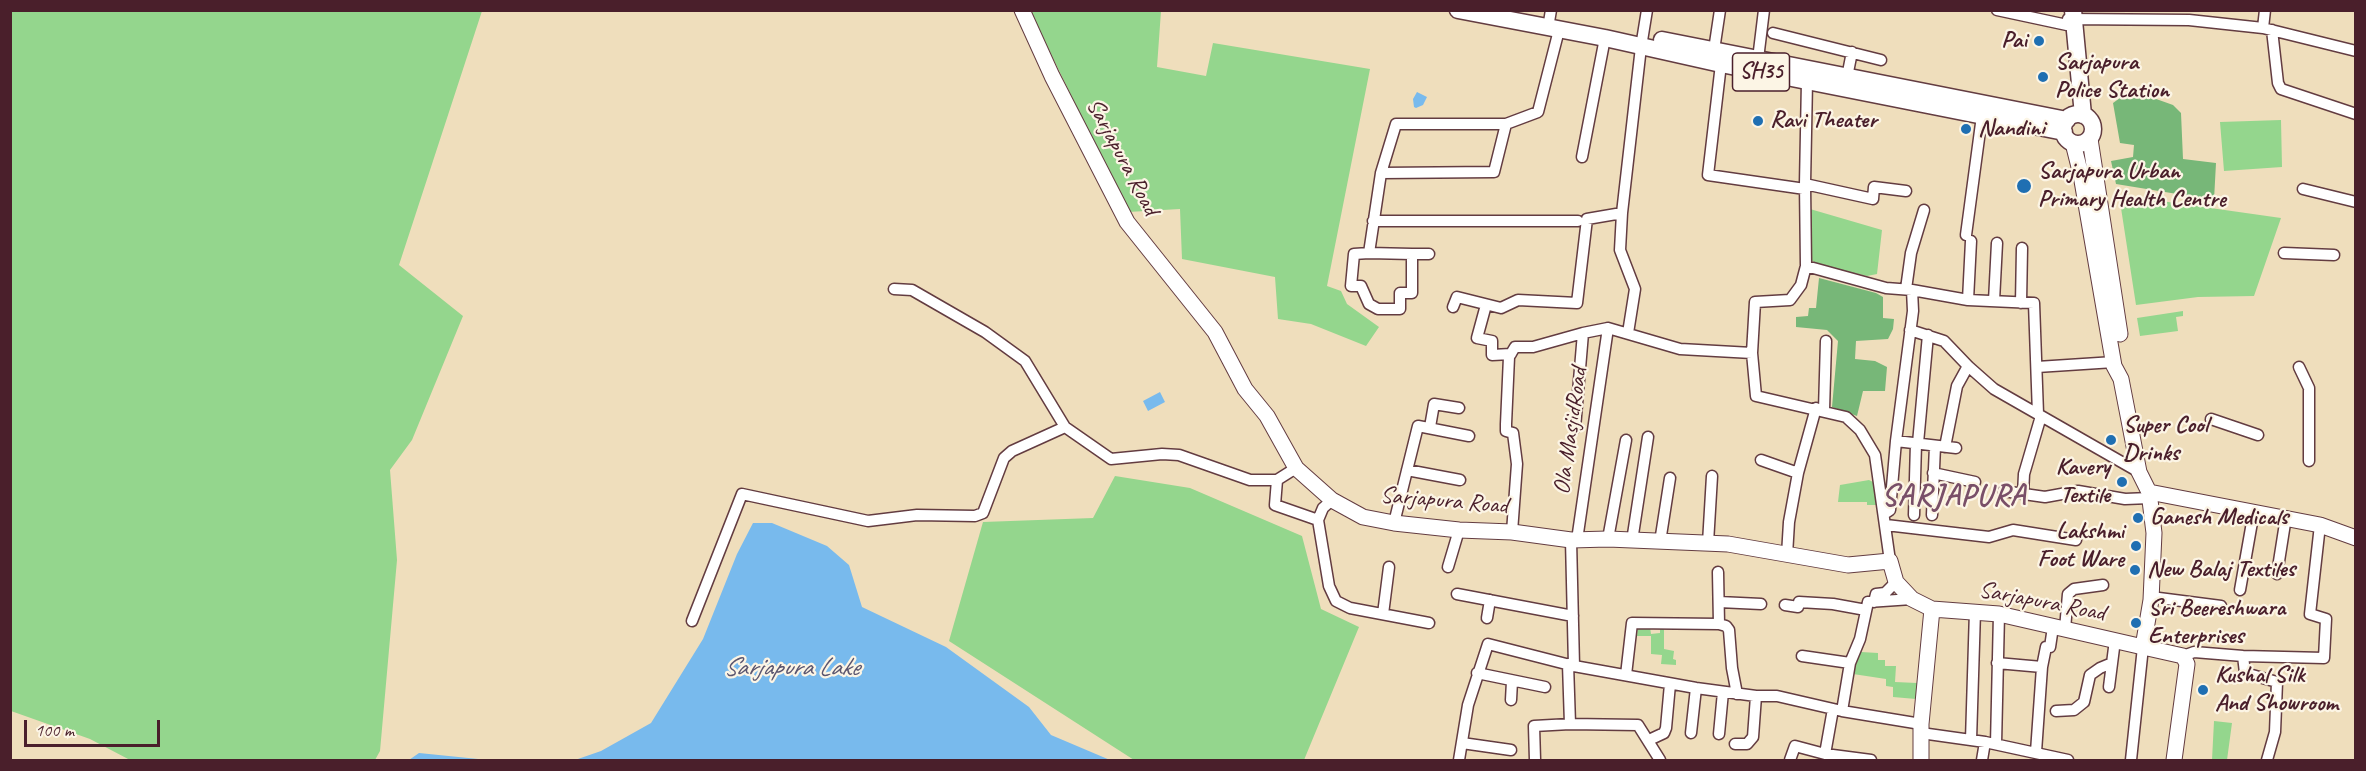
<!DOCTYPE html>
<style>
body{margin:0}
#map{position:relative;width:2366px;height:771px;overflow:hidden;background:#efdebc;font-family:Caveat,sans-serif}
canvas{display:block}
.frame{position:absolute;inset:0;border:12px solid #4a1f2b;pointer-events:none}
.scale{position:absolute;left:24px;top:720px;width:136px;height:27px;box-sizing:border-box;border:3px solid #4a1f2b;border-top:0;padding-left:8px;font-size:18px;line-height:21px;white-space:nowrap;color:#4a1f2b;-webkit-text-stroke:4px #fcf5e5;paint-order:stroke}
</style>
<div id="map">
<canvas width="2366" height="771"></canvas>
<div class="frame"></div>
<div class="scale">100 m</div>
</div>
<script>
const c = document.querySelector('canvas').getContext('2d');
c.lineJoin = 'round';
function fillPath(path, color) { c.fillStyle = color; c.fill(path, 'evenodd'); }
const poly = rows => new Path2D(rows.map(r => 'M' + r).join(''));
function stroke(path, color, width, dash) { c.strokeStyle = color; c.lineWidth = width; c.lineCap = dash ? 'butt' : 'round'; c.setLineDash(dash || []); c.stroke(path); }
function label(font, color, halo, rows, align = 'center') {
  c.font = font + ' Caveat,sans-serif'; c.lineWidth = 4.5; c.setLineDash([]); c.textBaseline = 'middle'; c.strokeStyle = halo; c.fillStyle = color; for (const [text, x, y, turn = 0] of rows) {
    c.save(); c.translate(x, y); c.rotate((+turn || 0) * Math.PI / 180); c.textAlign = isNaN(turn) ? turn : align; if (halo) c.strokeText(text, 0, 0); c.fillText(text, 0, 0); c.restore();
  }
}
const green = poly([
 [11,10,482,11,399,265,463,316,412,440,390,470,397,560,380,751,375,760,130,760,90,739,11,711],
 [1030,11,1161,11,1157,67,1206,76,1213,43,1370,69,1327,286,1341,291,1347,304,1379,327,1366,346,1311,324,1278,319,1275,277,1182,259,1180,209,1128,212],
 [2281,120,2282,167,2224,171,2220,122],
 [2119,195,2281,218,2254,296,2198,297,2136,305],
 [1810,209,1882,230,1877,274,1867,276,1819,265,1811,260],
 [2183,311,2183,316,2176,317,2178,331,2140,336,2137,318],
 [1115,476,1190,488,1302,536,1321,609,1359,627,1304,760,1134,760,949,641,983,522,1093,518],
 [1869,480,1877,484,1881,505,1867,505,1867,502,1838,502,1840,485],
 [1638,627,1650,627,1651,634,1660,633,1660,628,1664,628,1664,649,1674,651,1673,659,1676,660,1676,665,1661,664,1662,655,1651,654,1651,636,1637,636],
 [1861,649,1861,652,1878,653,1878,660,1885,660,1885,666,1896,666,1895,682,1917,683,1916,699,1893,697,1893,687,1886,686,1886,679,1853,674,1854,658],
 [2214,721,2232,723,2227,760,2212,760]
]);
const forest = poly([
 [2131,90,2173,105,2181,113,2183,159,2216,163,2214,200,2116,184,2111,161,2133,157,2134,145,2120,143,2113,103],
 [1819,278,1876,293,1883,297,1883,318,1894,319,1893,329,1888,339,1856,341,1855,359,1875,361,1887,367,1885,391,1863,391,1857,416,1832,407,1838,341,1827,330,1796,327,1796,317,1808,316,1809,308,1816,308]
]);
const water = poly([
 [1417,92,1427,97,1423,105,1416,108,1414,107,1413,99],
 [1160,392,1165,402,1148,411,1143,401],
 [753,523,772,523,827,546,849,565,862,607,946,647,1029,707,1051,735,1110,760,575,760,601,751,651,723,703,639,737,554],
 [419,753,488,760,409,760]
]);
const street = poly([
 [1997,10,2067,25],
 [2068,19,2189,20,2263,28,2356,51],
 [1548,28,1551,10],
 [2263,28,2265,10],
 [2272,30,2278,83,2281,89,2356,114],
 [1773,33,1881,60],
 [1714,50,1720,10],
 [1758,59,1764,10],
 [1721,64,1708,175,1805,189],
 [1847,77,1852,52],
 [1807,81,1805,184,1806,266,1801,285,1790,300,1755,302,1752,353,1756,396,1846,417,1860,430,1875,455,1890,561],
 [1582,157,1605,38],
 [1381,173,1494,172,1506,124],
 [1805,184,1873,199,1874,187,1906,191],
 [2303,189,2356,202],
 [1373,221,1578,221],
 [1966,235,1982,116],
 [1369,253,1381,173,1396,124,1506,124,1538,112,1559,30],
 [2284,253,2334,255],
 [1412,254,1412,293,1400,293,1400,309,1378,309,1369,304,1361,286,1351,286,1354,254,1369,253,1412,254,1429,254],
 [1806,266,1886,288,1912,290,1968,300,2034,303,2038,414],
 [894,289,912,290,985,332,1025,361,1065,427],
 [1906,289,1911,253,1924,210],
 [1968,300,1971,241],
 [1994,301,1997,243],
 [2021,303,2022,248],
 [1486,305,1477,338,1492,341,1492,355,1511,354],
 [1453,307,1457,297,1501,308,1518,300,1577,303,1587,219,1622,213],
 [1910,330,1944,341,1968,366,1994,389,2139,472],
 [1628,333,1635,289,1620,250,1622,213,1641,47,1647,10],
 [2037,367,2114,362],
 [2299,367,2309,388,2309,461],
 [1824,410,1826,341],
 [2211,419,2258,435],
 [1430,427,1434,404,1459,408],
 [1575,428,1583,333],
 [1896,441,1956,448],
 [1918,443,1928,335],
 [1945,447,1957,386,1968,366],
 [1761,460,1798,473],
 [1407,470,1460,480],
 [1933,473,1975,482],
 [1277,480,1275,505,1318,520],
 [2003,491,2045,497,2078,491,2125,499,2150,498],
 [2023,494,2024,474,2041,416],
 [1332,500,1323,508,1318,520,1329,586,1336,601,1350,608,1429,623],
 [1884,514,1890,510,1896,441,1913,311,1912,290],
 [1914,515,1916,443],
 [1932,515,1935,446],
 [1394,523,1418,426,1469,436],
 [1886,525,1989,537,2013,530,2076,540],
 [1512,532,1517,464,1513,433,1506,431,1506,424,1509,357,1515,347,1533,347,1583,333,1608,328,1680,349,1752,353],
 [1608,539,1626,440],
 [1571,540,1574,666],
 [1577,540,1608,328],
 [1632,541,1648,437],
 [1660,542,1670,478],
 [1708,543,1712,476],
 [1787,555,1789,522,1798,473,1816,408],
 [1448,567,1459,530],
 [1718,572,1719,624],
 [2277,574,2286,517],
 [2240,590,2254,511],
 [1457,594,1573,616],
 [2151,597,2221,606],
 [1719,602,1761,604],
 [1874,602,1876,594,1885,593,1896,582],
 [1785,605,1798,607,1799,602,1833,604,1866,610],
 [1383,614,1389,567],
 [1487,618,1490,600],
 [692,621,742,494,868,521,917,515,975,516,983,513,1004,458,1012,451,1065,427,1111,459,1162,454,1179,455,1250,480,1277,480,1296,468],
 [2065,629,2068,594,2074,589,2103,585],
 [1802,656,1850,663],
 [2183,656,2194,652,2243,656,2324,658,2326,619,2310,614,2320,525],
 [2243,656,2245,673,2277,682,2275,732,2267,760],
 [1997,663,2042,667],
 [1568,664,1570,724],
 [1477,673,1545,687],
 [1626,675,1632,623,1719,624,1726,626,1729,630,1732,668,1737,694],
 [2109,687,2115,640],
 [1511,700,1512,681],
 [1842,711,1850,663,1860,639,1868,602,1912,599],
 [2056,711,2074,710,2084,702,2090,675,2100,668,2112,663],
 [1691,733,1696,688],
 [1921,733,1985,742,2068,760],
 [1719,734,1723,692],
 [1649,740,1664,733,1666,728,1670,684],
 [1971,740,1975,611],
 [1462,743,1511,750],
 [1735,744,1747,744,1753,737,1756,696],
 [1996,744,1999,614],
 [2036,752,2042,667,2046,647,2050,647,2053,627],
 [1825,754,1833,709],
 [1459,760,1468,705,1488,644,1574,666,1696,688,1756,696,1777,696,1842,711,1921,724],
 [1535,760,1534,726,1570,724,1638,725,1660,760],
 [1790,760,1795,746,1825,754,1871,760],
 [1982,760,1985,742],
 [2131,760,2143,647]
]);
const secondary = poly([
 [1022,10,1052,76,1127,222,1215,332,1245,389,1267,416,1296,468,1332,500,1363,517,1394,523,1459,530,1512,532,1571,540,1608,539,1728,544,1848,565,1890,561,1896,582,1912,599,1932,609,1999,614,2143,647],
 [2090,139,2120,334],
 [2073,143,2081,175,2114,366,2121,379,2139,472,2149,492,2154,533,2151,600,2143,647,2183,656,2187,664,2174,760],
 [2149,492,2320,525,2356,538],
 [1921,760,1921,724,1932,609]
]);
const primary = poly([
 [1458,10,1605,38,1721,64,2064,132],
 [2073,10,2083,115],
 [1662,40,2067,120],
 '2063 129a15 15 0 1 1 30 0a15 15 0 1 1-30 0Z'
]);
const markers = [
 [2039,41,6,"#1f6fb2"],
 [2043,77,6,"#1f6fb2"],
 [1758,121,6,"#1f6fb2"],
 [1966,129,6,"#1f6fb2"],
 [2024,186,8,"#1f6fb2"],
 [2111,440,6,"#1f6fb2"],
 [2122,482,6,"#1f6fb2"],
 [2138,518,6,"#1f6fb2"],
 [2136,546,6,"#1f6fb2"],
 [2135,570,6,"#1f6fb2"],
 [2136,623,6,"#1f6fb2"],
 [2203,690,6,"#1f6fb2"]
];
const shields = [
 [1761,72,57]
];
const shieldNames = [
 ["SH35",1761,72]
];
const poiNames = [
 ["Pai",2027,41,"right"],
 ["Sarjapura",2055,63],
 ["Police Station",2055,91],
 ["Ravi Theater",1770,121],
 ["Nandini",1978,129],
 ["Sarjapura Urban",2038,172],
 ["Primary Health Centre",2038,200],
 ["Super Cool",2123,426],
 ["Drinks",2123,454],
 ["Kavery",2110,468,"right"],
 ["Textile",2110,496,"right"],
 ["Ganesh Medicals",2150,518],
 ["Lakshmi",2124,532,"right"],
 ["Foot Ware",2124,560,"right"],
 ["New Balaj Textiles",2147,570],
 ["Sri Beereshwara",2148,609],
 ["Enterprises",2148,637],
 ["Kushal Silk",2215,676],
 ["And Showroom",2215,704]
];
const streetNames = [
 ["Sarjapura Road",1122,157,62],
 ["Ola MasjidRoad",1571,431,-82],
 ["Sarjapura Road",1444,501,5],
 ["Sarjapura Road",2042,602,11]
];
const waterNames = [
 ["Sarjapura Lake",791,668]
];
const districtNames = [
 ["SARJAPURA",1954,497]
];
fillPath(green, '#94d68d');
fillPath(forest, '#77b778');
fillPath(water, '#78baed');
stroke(street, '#633c41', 13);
stroke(secondary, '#633c41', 17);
stroke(primary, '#633c41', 19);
stroke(street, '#fff', 10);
stroke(secondary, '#fff', 15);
stroke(primary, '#fff', 16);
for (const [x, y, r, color] of markers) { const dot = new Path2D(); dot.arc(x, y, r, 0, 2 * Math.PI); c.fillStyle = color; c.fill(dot); stroke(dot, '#fcf5e5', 2); }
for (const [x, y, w] of shields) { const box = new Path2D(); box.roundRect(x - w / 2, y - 19, w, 38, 4.5); c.fillStyle = '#fcf5e5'; c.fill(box); stroke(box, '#4a1f2b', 1.5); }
label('bold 22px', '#4a1f2b', null, shieldNames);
label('bold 24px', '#4a1f2b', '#fcf5e5', poiNames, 'left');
label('24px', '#4a1f2b', '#fcf5e5', streetNames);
label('italic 26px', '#5a556f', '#fcf5e5', waterNames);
c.letterSpacing = '1.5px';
label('bold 30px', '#794f68', '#fcf5e5', districtNames);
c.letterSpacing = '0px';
</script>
